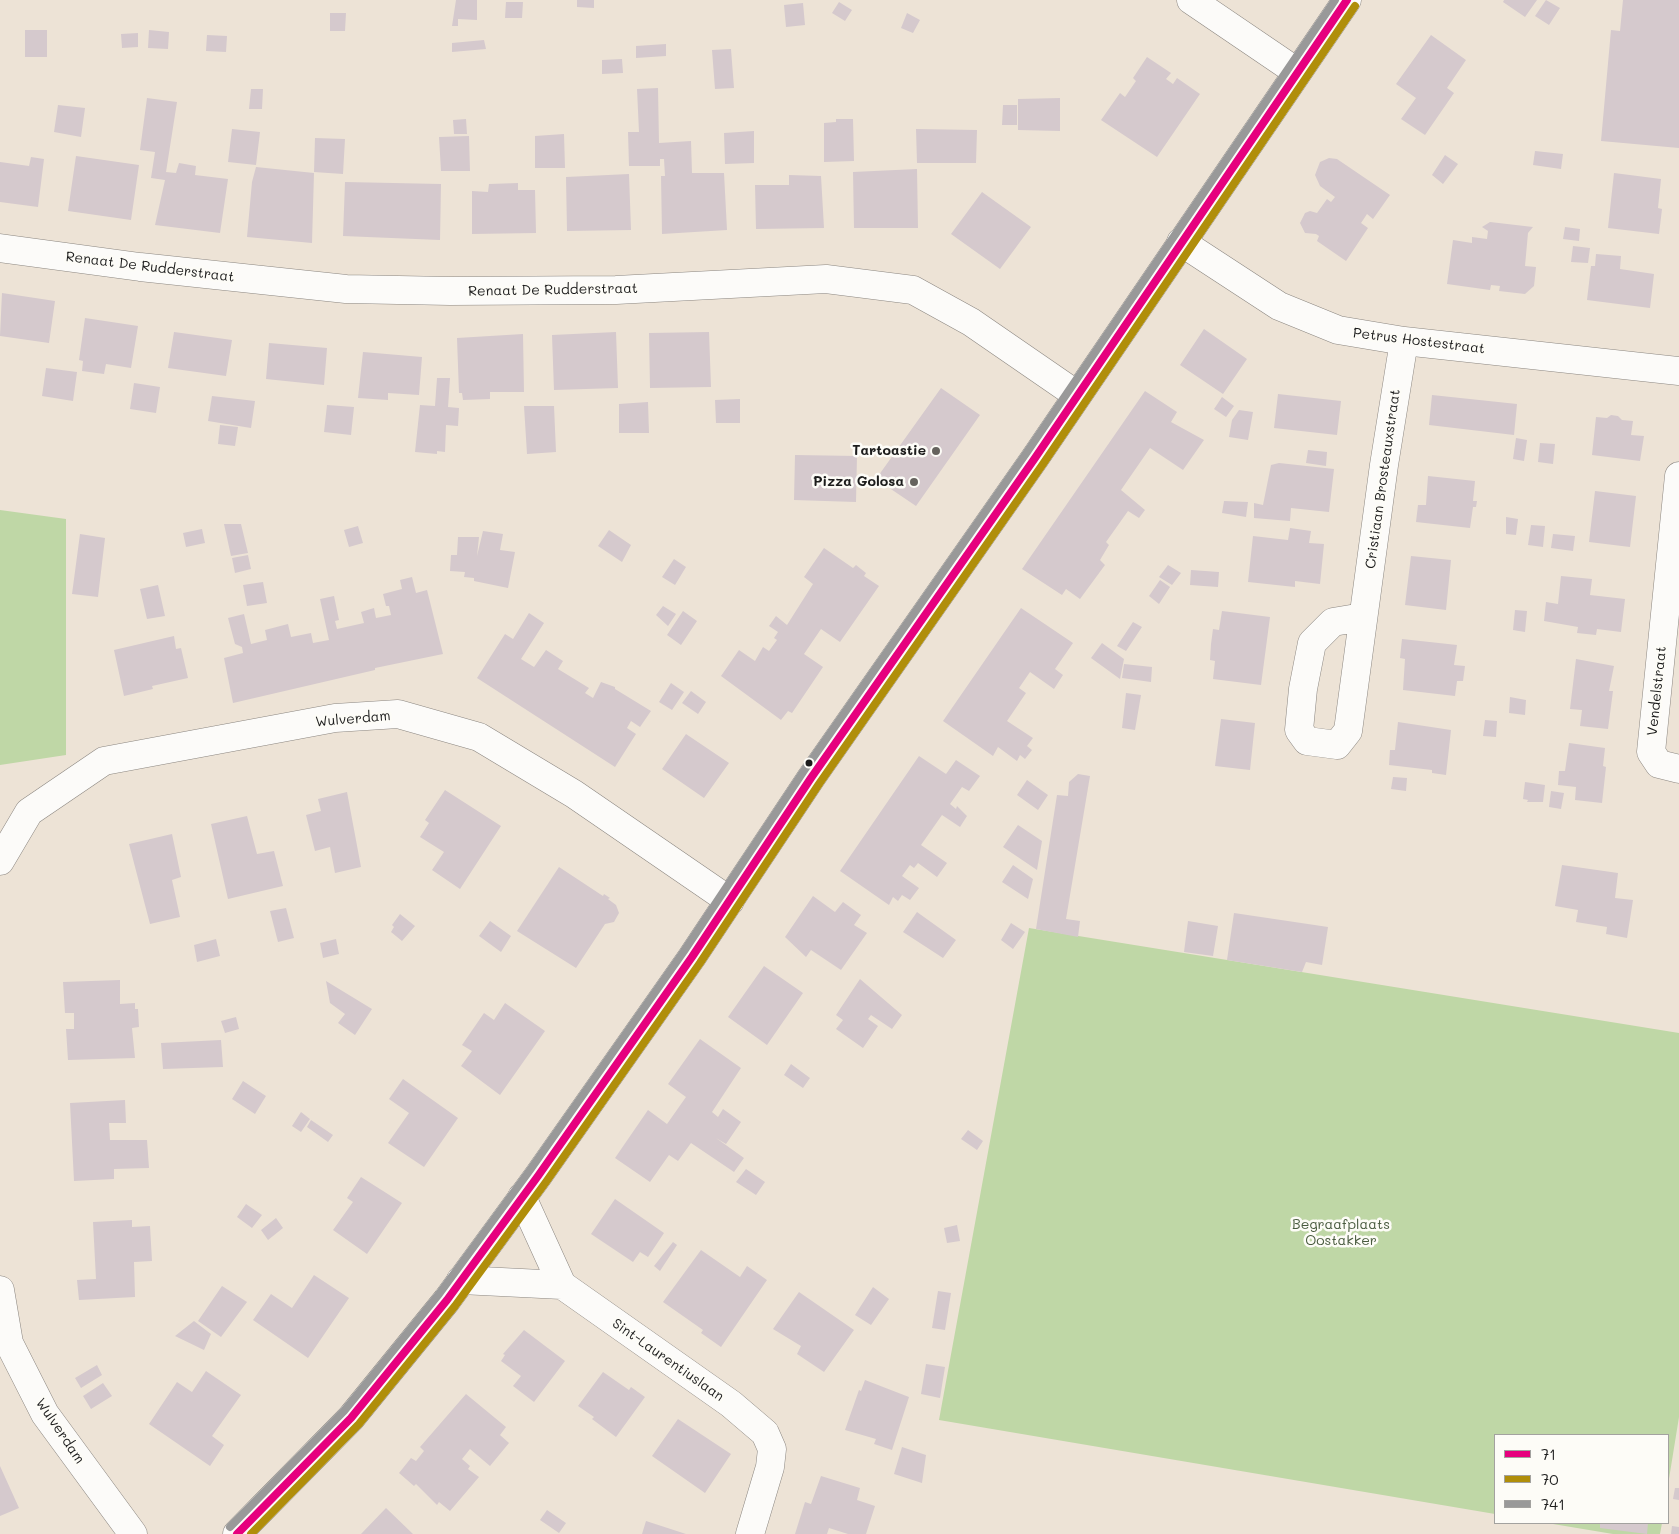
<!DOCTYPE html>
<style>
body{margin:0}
#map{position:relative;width:1679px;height:1534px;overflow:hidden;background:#ede3d6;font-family:Mali,sans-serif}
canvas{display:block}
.legend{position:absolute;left:1494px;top:1434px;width:175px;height:90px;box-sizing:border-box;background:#fdfcf7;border:1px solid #a3a29f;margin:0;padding:6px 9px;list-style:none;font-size:15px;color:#1c1c1c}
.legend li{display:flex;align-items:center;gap:10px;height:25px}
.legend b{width:25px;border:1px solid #a3a29f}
</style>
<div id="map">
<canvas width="1679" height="1534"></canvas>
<ul class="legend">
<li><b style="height:6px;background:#e6007e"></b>71</li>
<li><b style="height:6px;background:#b08e0a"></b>70</li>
<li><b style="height:6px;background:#999"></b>741</li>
</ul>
</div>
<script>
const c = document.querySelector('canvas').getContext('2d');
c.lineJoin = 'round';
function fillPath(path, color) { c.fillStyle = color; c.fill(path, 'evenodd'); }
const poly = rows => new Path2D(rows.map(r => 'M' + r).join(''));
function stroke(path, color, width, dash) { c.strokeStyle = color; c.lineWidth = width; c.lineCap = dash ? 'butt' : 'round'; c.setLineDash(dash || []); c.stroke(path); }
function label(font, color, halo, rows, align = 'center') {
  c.font = font + ' Mali,sans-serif'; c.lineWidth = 5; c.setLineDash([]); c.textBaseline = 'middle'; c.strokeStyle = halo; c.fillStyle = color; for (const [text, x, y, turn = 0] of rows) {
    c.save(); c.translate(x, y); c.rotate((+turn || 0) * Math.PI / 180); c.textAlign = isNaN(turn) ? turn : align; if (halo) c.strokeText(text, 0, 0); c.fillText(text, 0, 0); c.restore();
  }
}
const green = poly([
 [0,510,66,519,66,755,0,765],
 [1029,928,1679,1033,1679,1417,1668,1485,1668,1435,1495,1435,1495,1514,939,1420],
 [1547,1523,1662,1523,1660,1534,1613,1534]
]);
const building = poly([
 [456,0,477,0,477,20,458,19,458,26,452,26],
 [577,0,594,0,594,8,577,7],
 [1504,0,1537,0,1525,17,1503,2],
 [1546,0,1560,8,1549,25,1535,16],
 [1623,0,1679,0,1679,148,1601,141,1611,30,1620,31],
 [506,2,523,2,522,18,505,18],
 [839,2,852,10,845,21,832,13],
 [803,3,805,25,786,27,784,5],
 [330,13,346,13,345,31,330,31],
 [907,13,920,20,913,33,901,28],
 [25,30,47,30,47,57,25,57],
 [149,30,169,32,168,49,148,48],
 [138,33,138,47,122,48,121,34],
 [207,35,227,36,226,52,206,51],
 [1431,35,1466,60,1447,88,1454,93,1425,135,1401,119,1416,98,1396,84],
 [484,40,486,49,452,52,452,43],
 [666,44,666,56,636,58,636,46],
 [731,49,734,88,715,89,712,50],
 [1147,57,1171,73,1166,79,1173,84,1177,78,1200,94,1157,157,1101,120,1120,93,1125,97,1136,81,1133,78],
 [622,59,623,73,602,74,602,60],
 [658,88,659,143,691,141,692,173,724,173,727,230,662,234,661,176,665,176,664,159,660,159,660,166,629,166,628,132,639,132,637,89],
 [251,89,263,89,262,109,249,109],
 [147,98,177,102,166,172,176,173,179,163,196,166,195,175,228,179,220,233,155,225,165,180,151,178,155,152,140,150],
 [1060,98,1060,131,1018,130,1018,99],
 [58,105,85,108,81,137,54,132],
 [1003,105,1017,105,1017,125,1002,125],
 [466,119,467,134,454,134,453,120],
 [836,119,853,119,854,161,824,162,824,123,836,122],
 [232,129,260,132,256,165,228,162],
 [916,129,977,130,976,163,917,163],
 [754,131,754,163,725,164,724,133],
 [564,134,565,168,535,168,535,136],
 [469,136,470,171,441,171,439,137],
 [315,138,345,139,343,174,314,172],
 [1535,151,1563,154,1561,169,1533,165],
 [1445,155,1458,164,1443,184,1432,175],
 [76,156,139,165,131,220,68,211],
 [31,157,44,159,38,207,0,202,0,162,29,166],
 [1329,158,1337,159,1390,195,1373,219,1367,214,1361,223,1368,228,1346,261,1317,241,1319,236,1316,234,1305,233,1300,223,1305,213,1310,211,1317,213,1327,199,1331,202,1335,197,1320,186,1315,175,1320,162],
 [256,167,314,173,312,243,247,237,252,182],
 [917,169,918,228,854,228,853,172],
 [1614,173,1661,179,1658,208,1662,209,1659,234,1608,228],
 [629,174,631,230,567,231,566,177],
 [789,175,821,176,824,228,756,229,755,185,789,185],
 [345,182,441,184,440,240,343,236],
 [518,183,518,190,535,190,536,233,472,234,472,191,488,192,489,184],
 [982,192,1031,227,1000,269,951,234],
 [1490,222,1533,227,1528,233,1525,266,1536,267,1534,286,1525,294,1499,291,1500,286,1491,285,1490,290,1447,284,1453,240,1472,243,1472,237,1487,239,1488,231,1482,227],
 [1565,227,1580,229,1579,241,1563,239],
 [1573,246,1590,248,1588,263,1571,262],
 [1596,254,1621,256,1620,269,1654,274,1650,308,1587,300,1591,266,1595,266],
 [2,293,55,301,49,343,0,336],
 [85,318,138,326,131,368,106,364,104,374,82,371,83,361,79,360],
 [1204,329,1247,359,1223,394,1180,365],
 [174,332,232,340,226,376,168,368],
 [616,332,618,388,554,390,552,335],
 [709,332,711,387,650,388,649,333],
 [523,334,524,392,490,392,490,399,463,400,462,393,459,393,457,338],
 [269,343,327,348,324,385,266,379],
 [363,352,422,357,419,395,388,393,388,400,358,398],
 [46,368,77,372,73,401,42,396],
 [437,378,450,378,448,407,459,408,458,426,446,425,445,452,437,451,437,454,415,452,420,405,435,406],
 [134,383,160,387,156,413,130,409],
 [941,388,980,415,916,506,876,479],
 [1145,391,1177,412,1171,422,1204,440,1183,470,1150,448,1121,490,1145,510,1139,518,1128,511,1106,542,1109,545,1100,560,1105,565,1080,599,1066,589,1062,595,1022,569],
 [1278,394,1341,401,1337,435,1274,428],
 [1432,395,1517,404,1514,435,1429,425],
 [212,396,255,401,251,428,208,421],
 [1222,397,1234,406,1226,417,1214,409],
 [740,399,740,423,716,423,715,400],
 [648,402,649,433,619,433,619,404],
 [327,405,354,407,351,435,324,432],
 [524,406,554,406,556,452,527,454],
 [1239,410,1253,412,1248,440,1229,437,1232,420],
 [1611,415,1618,416,1622,420,1633,421,1631,435,1644,436,1640,461,1592,455,1596,417,1607,418],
 [220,425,238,427,235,446,218,444],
 [1516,438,1527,440,1524,461,1513,459],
 [1540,443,1555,444,1553,464,1538,462],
 [1308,450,1327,452,1326,466,1306,463],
 [795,455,857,456,856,502,794,500],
 [1279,463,1334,469,1329,512,1291,508,1290,521,1254,518,1254,503,1263,505,1271,465],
 [1428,476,1475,481,1473,501,1477,501,1476,507,1473,507,1470,528,1416,522,1418,505,1426,505],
 [1595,491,1636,496,1630,547,1589,542],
 [1224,501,1248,502,1246,517,1222,513],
 [1506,517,1518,519,1516,535,1506,534],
 [224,524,241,524,248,553,231,556],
 [1531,525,1545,526,1543,547,1528,545],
 [358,526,363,543,349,547,344,530],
 [1290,528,1311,531,1309,543,1324,544,1320,584,1295,581,1295,587,1248,582,1253,536,1288,540],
 [202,529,205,543,186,547,183,533],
 [609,530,631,545,622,562,598,546],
 [483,531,503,534,500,550,515,552,508,588,474,581,474,578,464,577,465,572,450,571,451,555,457,555,458,537,479,537,477,556],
 [80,534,105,538,98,597,72,594],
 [1553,534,1575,536,1573,551,1551,548],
 [824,548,853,568,856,565,866,573,864,576,879,586,840,642,821,629,804,654,823,667,792,713,788,711,781,720,721,676,739,650,755,661,763,647,769,651,777,640,774,638,778,632,769,626,776,616,787,625,813,584,804,577],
 [248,555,251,569,235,573,232,558],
 [1411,556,1451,560,1446,610,1405,605],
 [674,559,686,567,675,585,662,577],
 [1168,565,1181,573,1172,585,1159,577],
 [1191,570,1219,572,1218,587,1190,585],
 [1561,576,1592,579,1590,595,1625,599,1621,632,1597,629,1596,635,1577,633,1578,627,1544,621,1546,602,1558,604],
 [412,577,416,593,427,590,443,654,375,668,375,670,233,703,224,658,243,653,242,647,235,644,228,618,244,614,251,644,267,640,265,630,288,624,291,637,311,633,313,643,329,640,320,599,334,596,339,620,335,621,337,629,364,623,361,612,374,608,376,618,391,615,389,606,386,606,383,594,402,589,400,580],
 [1160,580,1170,587,1159,604,1149,596],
 [263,582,267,603,247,606,243,585],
 [158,585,165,616,147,619,140,589],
 [663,606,676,614,668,626,656,615],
 [1021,608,1073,643,1055,669,1063,675,1054,689,1030,672,1019,688,1026,693,1007,721,1033,738,1027,746,1032,750,1025,759,1020,755,1017,761,998,747,993,756,943,721],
 [1515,610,1527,611,1525,632,1513,630],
 [683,611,697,621,681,645,667,635],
 [1222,611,1270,617,1261,685,1213,679,1215,661,1210,660,1211,644,1213,629,1219,630],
 [529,613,544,623,521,659,534,667,546,650,563,661,558,669,589,688,585,693,593,698,601,682,615,687,615,689,651,711,640,727,631,721,627,728,636,734,615,767,477,678,505,634,513,639],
 [1133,622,1142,627,1126,651,1117,646],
 [174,636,176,649,181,648,188,678,152,686,153,689,124,696,114,650],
 [1402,639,1457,645,1454,665,1465,666,1463,681,1457,681,1455,696,1403,690,1405,659,1400,658],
 [1102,643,1124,659,1120,679,1091,658],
 [1576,659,1614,666,1609,691,1613,691,1608,729,1580,726,1582,710,1570,709],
 [1124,664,1152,667,1151,682,1122,678],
 [671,683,684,692,672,710,659,702],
 [691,691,706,702,698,714,682,703],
 [1126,693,1141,695,1135,730,1122,728],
 [1510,697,1526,700,1525,715,1509,713],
 [1221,719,1255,723,1250,770,1215,766],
 [1485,720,1497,721,1496,737,1483,736],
 [1398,722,1451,730,1446,775,1432,773,1432,770,1389,765,1390,750,1395,750],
 [686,734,729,763,704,798,662,769],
 [1569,743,1605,748,1603,766,1606,767,1602,803,1575,800,1576,787,1558,785,1559,771,1565,771],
 [919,756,946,774,956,760,980,776,969,791,962,787,950,804,956,809,957,806,967,816,960,827,942,815,921,845,947,863,937,877,918,863,914,868,910,865,902,876,919,888,910,900,902,895,898,901,893,897,889,905,840,871],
 [1078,774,1090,776,1066,919,1080,921,1078,937,1036,929,1057,795,1068,796,1069,782],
 [1393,777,1407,778,1406,791,1391,789],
 [1027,780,1048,795,1038,810,1017,795],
 [1525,782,1545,785,1543,802,1527,802,1528,800,1523,799],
 [445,790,501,826,460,889,432,870,444,852,420,837,429,823,425,820],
 [1551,791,1564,793,1561,809,1549,807],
 [347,792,361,867,335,873,330,847,315,851,306,815,321,811,318,799],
 [247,816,257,854,274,851,283,886,228,899,211,824],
 [1018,825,1042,841,1037,870,1003,847],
 [172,834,181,877,172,880,180,917,150,924,129,844],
 [1013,865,1033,879,1028,899,1002,882],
 [1562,865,1618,873,1615,898,1633,900,1627,938,1606,934,1607,927,1576,922,1578,910,1555,906],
 [559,867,603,896,604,894,610,898,608,899,616,905,619,913,614,922,605,924,576,968,517,931],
 [813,896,835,912,843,902,861,915,854,925,867,933,841,970,811,950,806,957,785,937],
 [286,908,294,938,278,942,270,911],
 [917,912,956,940,943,958,903,932],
 [1234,913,1328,927,1322,965,1306,962,1302,972,1227,960],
 [400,914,415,926,402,941,391,932,394,927,392,925],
 [490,921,511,936,501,952,479,936],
 [1188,921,1218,926,1213,956,1184,952],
 [1011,923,1025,932,1013,949,1001,940],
 [216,939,220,956,197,962,194,945],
 [336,939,339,954,323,958,320,943],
 [764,966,803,993,767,1045,728,1017],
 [860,979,902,1015,892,1029,871,1015,868,1019,878,1026,863,1048,836,1029,843,1020,836,1015],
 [120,980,120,1004,135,1003,135,1009,138,1009,139,1027,132,1028,135,1058,68,1060,66,1029,74,1029,74,1013,65,1013,63,982],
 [326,981,372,1009,355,1035,338,1023,345,1014,330,1003],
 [505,1003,545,1031,500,1095,461,1066,472,1051,462,1045,484,1013,494,1020],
 [236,1017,239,1029,225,1033,221,1021],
 [700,1039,741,1068,712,1112,718,1117,723,1109,741,1122,726,1144,716,1138,744,1158,734,1172,691,1143,678,1161,669,1155,650,1182,615,1158,648,1110,667,1124,686,1097,668,1084],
 [221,1040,223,1067,163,1069,161,1043],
 [791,1064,810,1078,803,1088,784,1075],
 [403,1079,458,1118,424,1167,388,1143,409,1113,389,1099],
 [243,1081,266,1096,255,1114,232,1099],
 [125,1100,126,1123,109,1123,110,1140,147,1140,149,1168,114,1169,114,1179,74,1181,70,1103],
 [301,1112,310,1119,301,1132,292,1126],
 [311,1120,333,1135,328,1142,307,1127],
 [968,1130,983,1141,977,1150,961,1139],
 [746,1169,765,1182,756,1195,736,1182],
 [361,1177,402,1203,367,1254,333,1230,353,1202,347,1198],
 [615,1199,664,1233,648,1257,640,1252,633,1262,591,1234],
 [246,1204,262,1215,252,1228,237,1217],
 [276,1218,283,1228,268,1240,261,1230],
 [132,1220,132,1227,150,1226,152,1261,134,1262,135,1297,79,1300,77,1280,96,1279,93,1222],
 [957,1225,960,1241,947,1243,944,1228],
 [673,1242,677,1245,660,1271,654,1266],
 [701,1250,740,1277,747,1266,767,1280,721,1347,701,1333,703,1330,663,1302],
 [314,1275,349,1298,308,1358,253,1320,271,1294,292,1308],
 [222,1286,247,1302,221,1337,198,1321],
 [873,1287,889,1299,871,1325,855,1315],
 [938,1291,951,1293,945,1330,932,1328],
 [799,1292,854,1330,824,1372,797,1354,801,1346,773,1329],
 [194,1321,211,1334,204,1350,175,1336],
 [524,1330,565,1361,534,1402,513,1386,521,1376,501,1361,505,1355,503,1354],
 [926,1364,945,1367,940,1398,921,1394],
 [97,1365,102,1375,81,1388,75,1378],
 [206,1371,241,1395,212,1436,224,1445,210,1466,149,1424,177,1382,192,1392],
 [603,1372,629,1390,631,1387,645,1397,616,1437,592,1419,594,1417,578,1406],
 [865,1380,909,1397,892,1450,874,1444,876,1439,845,1430,859,1390,861,1391],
 [103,1383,112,1396,91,1409,83,1396],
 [466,1394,506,1427,500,1435,509,1443,490,1466,470,1449,462,1459,470,1466,468,1469,479,1477,450,1511,439,1502,437,1505,416,1484,414,1486,399,1473,411,1458,416,1461,424,1451,420,1447],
 [678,1419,731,1454,705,1493,652,1456],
 [902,1447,926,1455,922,1483,894,1474],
 [0,1466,19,1508,0,1516],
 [821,1476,860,1488,857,1500,875,1506,866,1534,848,1534,829,1528,827,1534,795,1534,805,1502,811,1504],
 [1675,1488,1679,1488,1679,1500,1673,1499],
 [386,1508,413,1534,361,1534],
 [547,1510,566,1523,559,1533,540,1520],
 [646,1521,686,1534,642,1534],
 [1600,1523,1648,1523,1647,1534,1600,1528],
 [1672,1526,1679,1527,1679,1534,1671,1534]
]);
const minor = poly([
 [1191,0,1297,72],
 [1181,242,1279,306,1338,330,1404,341,1679,371],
 [0,248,140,267,346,289,450,291,616,290,826,279,913,290,971,322,1077,395],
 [1679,476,1651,752,1659,764,1679,769],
 [1363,617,1333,622,1312,643,1303,689,1299,730,1307,741,1337,745,1348,731,1384,465,1404,341],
 [0,861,29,812,104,761,335,718,398,714,479,737,574,794,730,901],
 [522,1197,562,1285,731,1404,765,1433,772,1449,770,1467,750,1534],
 [461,1280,562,1285],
 [0,1290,9,1343,45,1414,133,1534]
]);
const tertiary = poly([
 [237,1534,351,1418,447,1300,538,1176,692,957,811,778,1035,458,1347,0]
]);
const bus1 = poly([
 [237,1534,351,1418,447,1300,538,1176,692,957,811,778,1035,458,1347,0]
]);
const bus2 = poly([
 [251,1534,359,1424,455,1306,546,1182,700,963,819,784,1043,464,1355,6]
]);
const bus3 = poly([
 [230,1527,344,1411,439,1294,530,1170,684,951,803,772,1027,452,1335,0]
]);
const markers = [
 [936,451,5,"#65625d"],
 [914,482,5,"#65625d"],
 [809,763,4.5,"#1c1c1c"]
];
const streetNames = [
 ["Renaat De Rudderstraat",150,267,7],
 ["Renaat De Rudderstraat",553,290,-1],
 ["Petrus Hostestraat",1419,341,7],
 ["Cristiaan Brosteauxstraat",1383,479,-82],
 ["Vendelstraat",1657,691,-84],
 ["Wulverdam",353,719,-5],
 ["Sint-Laurentiuslaan",668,1360,35],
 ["Wulverdam",60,1431,56]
];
const poiNames = [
 ["Tartoastie",926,451],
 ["Pizza Golosa",904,482]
];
const parkNames = [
 ["Begraafplaats",1341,1225],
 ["Oostakker",1341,1241]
];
fillPath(green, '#bfd7a6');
fillPath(building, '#d5c9cd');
stroke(minor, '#8b8680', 29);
stroke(tertiary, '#8b8680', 29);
stroke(minor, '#fcfbf9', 28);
stroke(tertiary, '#fcfbf9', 28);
stroke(bus1, '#e6007e', 8);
stroke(bus2, '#b08e0a', 8);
stroke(bus3, '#999', 8);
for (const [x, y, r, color] of markers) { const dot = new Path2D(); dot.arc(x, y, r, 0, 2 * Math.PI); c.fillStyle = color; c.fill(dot); stroke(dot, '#fdfcf7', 2); }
label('14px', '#1c1c1c', '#fdfcf7', streetNames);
label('bold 14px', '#1c1c1c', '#fdfcf7', poiNames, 'right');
label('14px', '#485a3e', '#fdfcf7', parkNames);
</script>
